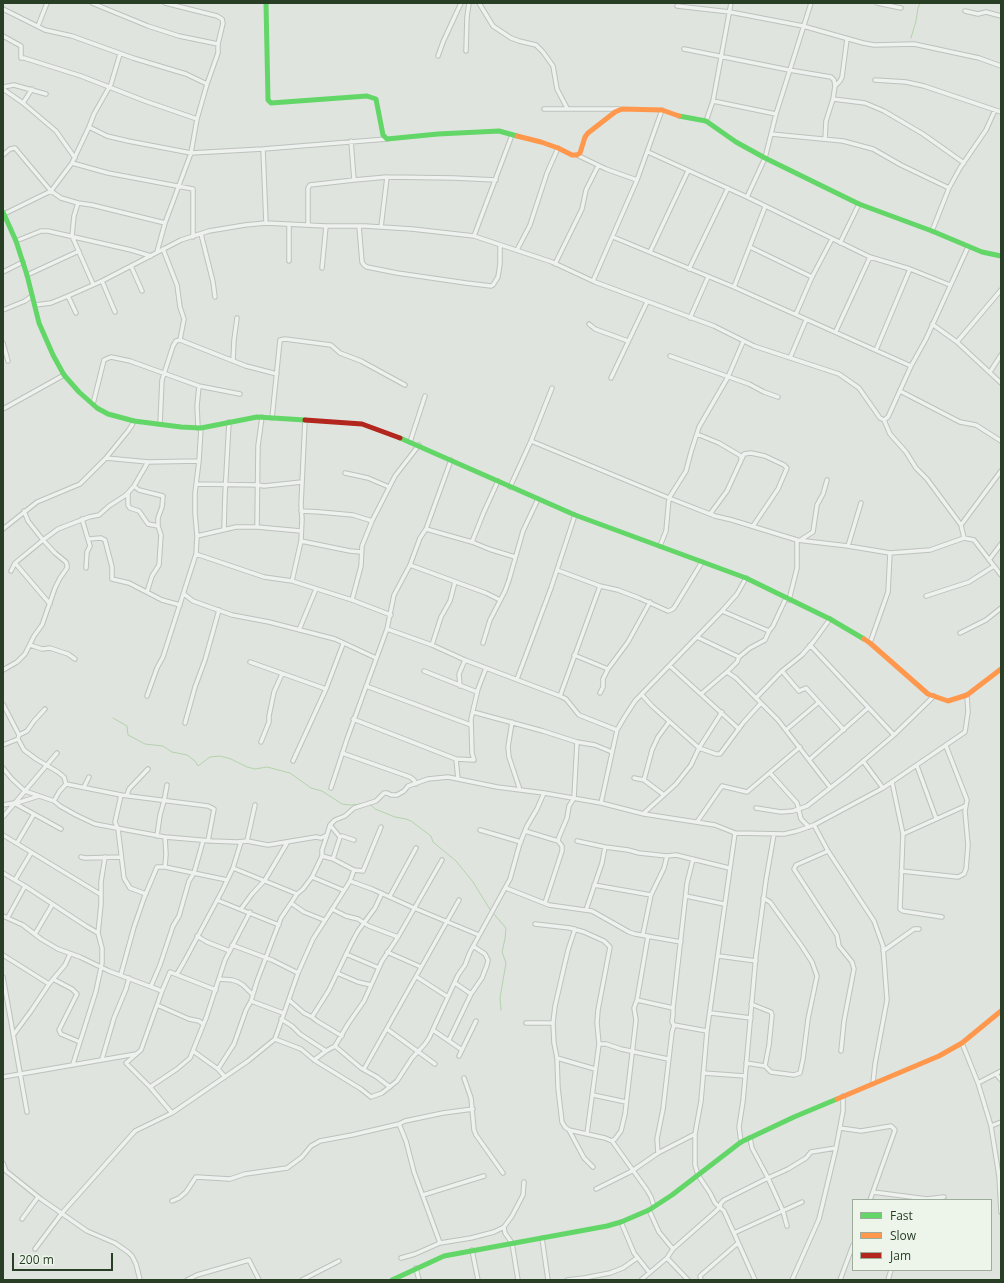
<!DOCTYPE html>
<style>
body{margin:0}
#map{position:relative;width:1004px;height:1283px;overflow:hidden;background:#dfe4df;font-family:"Open Sans",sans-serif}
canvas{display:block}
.frame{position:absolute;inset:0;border:4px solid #283e25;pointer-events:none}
.legend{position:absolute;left:852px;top:1199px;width:140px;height:72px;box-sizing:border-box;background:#edf5eb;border:1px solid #9eac9c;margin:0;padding:5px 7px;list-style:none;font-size:12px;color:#283e25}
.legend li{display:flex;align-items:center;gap:8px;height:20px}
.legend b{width:20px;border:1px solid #9eac9c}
.scale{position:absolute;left:12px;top:1253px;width:101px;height:18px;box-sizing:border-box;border:2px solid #283e25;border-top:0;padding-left:5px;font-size:12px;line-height:14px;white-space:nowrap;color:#283e25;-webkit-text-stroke:3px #edf5eb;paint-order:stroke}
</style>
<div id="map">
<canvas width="1004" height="1283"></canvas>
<div class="frame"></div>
<ul class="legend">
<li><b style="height:5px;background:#63d668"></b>Fast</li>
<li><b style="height:5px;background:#ff974d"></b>Slow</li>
<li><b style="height:5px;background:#b3261e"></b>Jam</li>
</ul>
<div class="scale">200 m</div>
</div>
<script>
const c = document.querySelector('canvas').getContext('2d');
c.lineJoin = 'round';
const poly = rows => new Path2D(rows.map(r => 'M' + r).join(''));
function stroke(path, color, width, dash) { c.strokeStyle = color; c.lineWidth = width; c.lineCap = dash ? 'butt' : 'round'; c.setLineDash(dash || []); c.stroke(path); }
const stream = poly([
 [911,38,916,21,918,8,920,3],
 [113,718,127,726,128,735,145,744,163,746,172,752,187,755,195,761,198,766,210,757,220,756,231,759,247,767,255,769,267,767,290,773,311,788,322,791,342,804,350,805,361,804],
 [371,805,375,809,395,817,406,819,411,821,431,836,433,842,456,861,473,882,491,911],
 [493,913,506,928,505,939,502,952,506,963,500,998,501,1010]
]);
const street = poly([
 [92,3,148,26,179,36,218,44],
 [479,3,493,26,511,38,519,41,536,45,543,52,553,66,557,89,567,108],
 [877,3,901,8],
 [677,6,730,12,803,26,863,43,874,45,914,44,979,58,1001,66],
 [3,9,45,30,72,36,133,58,186,74,207,84],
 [965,11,978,14,986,12,1001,16],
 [38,26,47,3],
 [3,36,21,46,21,58,24,58,81,76,145,101,197,119],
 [684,49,789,70,831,77,834,80,835,86,833,99,826,121,825,139],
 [466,51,467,17,469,3],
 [438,56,443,42,461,3],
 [875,80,906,82,924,86,1001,112],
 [835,86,840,81,842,77,847,39],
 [3,87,14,85,46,94],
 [3,89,23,103,56,131,75,158],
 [833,99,865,103,884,111,923,134,964,163],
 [713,101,776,114],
 [23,103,32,89],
 [544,109,619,109],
 [706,121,713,101,731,3],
 [89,127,107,136,128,141,191,153,263,149,387,139],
 [771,134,843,141,873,149,901,165,949,188],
 [351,141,354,180],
 [263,149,266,223],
 [648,152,747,197,870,257,910,269,950,285],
 [3,155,10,149,15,148,51,191,61,198,78,203,92,205,165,223],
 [577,155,606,169,637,180],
 [72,163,108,173,193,189,193,237],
 [747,197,765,158,776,114,811,3],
 [78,203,74,216,72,236,93,284],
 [4,214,51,191,72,163,89,127,94,114,111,84,120,54],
 [289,224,289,261],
 [308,224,308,188,310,185,354,180,387,177,454,178,496,180],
 [359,226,362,262,364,265,367,267,397,273,466,283,491,286,493,285,498,277,500,264,500,245],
 [381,227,387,177],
 [932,231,949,188,960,168,986,130,995,110],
 [201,234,213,282,215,297],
 [474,236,512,135],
 [613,237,734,287,911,366],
 [16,241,41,231,48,231,131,250,151,256],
 [840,243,859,204],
 [750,247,812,277],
 [517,250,530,225,547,173,558,148],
 [157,252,165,223,191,153,197,119,207,84,218,53,218,44,223,23,222,19,217,16,165,3],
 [650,252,688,171],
 [555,264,582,209,586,190,598,166],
 [131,266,142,291],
 [322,268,326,226],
 [689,269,728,188],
 [3,272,23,262],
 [27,275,79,251],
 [102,281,115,312],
 [593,281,637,180,662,110],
 [734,287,765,207],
 [68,296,76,313],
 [35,305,51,303,68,296,102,281,181,240,209,231,245,225,266,223,326,226,365,226,412,229,474,236,552,262,595,282,714,326,754,346,839,374,859,388,880,418,884,420,888,417,911,366,926,339,968,247],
 [3,310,25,301,32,296],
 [796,314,812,277,832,239],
 [690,318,708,277],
 [589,324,595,329,628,341],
 [932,324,957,342,1001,383],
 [836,331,870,257],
 [180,340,246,366,277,374],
 [957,342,1001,290],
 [3,343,8,361],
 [876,350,910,269],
 [670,356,749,384,764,392,778,397],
 [790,358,806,320],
 [233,361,234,340,237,318],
 [990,372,1001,355],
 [611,378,647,302],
 [900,391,960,422,976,425,1001,441],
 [93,404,104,360,111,357,130,361,199,386,240,394],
 [3,409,64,375],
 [272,418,280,340,285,339,331,345,340,353,361,361,405,385],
 [884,420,890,434,906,452,916,468,927,479,961,525,964,538,974,540,1001,575],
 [160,424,162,380,173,346,176,341,180,340,184,319,180,307,177,285,163,249],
 [198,428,197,406,199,386],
 [697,434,719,443,741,456,741,459],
 [531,441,669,498,715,516,732,520,797,540,848,546,890,553,930,550,964,538],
 [410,442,425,396],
 [106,458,148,462,199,461],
 [345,473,368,478,389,487],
 [197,484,258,485,264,486,302,482],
 [134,486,139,490,163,496,162,507,158,518,158,526,161,535,159,565,152,576,147,592],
 [510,487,531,441,552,388],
 [128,493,128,505,130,508,139,511,148,524,158,526],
 [301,511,320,512,353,515,372,521],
 [710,514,727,491,744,454,751,453,765,456,784,465,787,468,778,489,753,526],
 [82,519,90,546,87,552,86,568],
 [961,525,1001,471],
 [257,527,258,446,262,417],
 [3,529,37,502,80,484,106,458,128,431,132,425,134,421],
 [224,529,225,494,229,422],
 [426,529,472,542,489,549,515,557],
 [197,536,236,527,257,527,301,531],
 [88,539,101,538,105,540,112,567,112,579,129,583,162,600,180,605],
 [802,539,813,532,817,505,823,494,827,480],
 [301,541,350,551,361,552],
 [472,542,483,514,498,481],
 [660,546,666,531,669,498,686,471,691,452,699,427,728,377,743,342],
 [848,546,861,503],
 [196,554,264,577,292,581,352,600,391,615],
 [989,560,1001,544],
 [15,563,50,604],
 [410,565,486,593,500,600],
 [557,570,600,586,618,590,639,598,668,611,671,610,674,608,702,562],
 [11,571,15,563,43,540,58,529,89,517,99,515,109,506,126,495,134,486,148,462],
 [292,581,301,541,302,519,301,505,305,420],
 [184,594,193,601,232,615,269,622,335,639,376,658],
 [926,596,969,582,994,566],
 [352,600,361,566,362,546,372,521,395,476,419,445],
 [789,600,797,568,797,540],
 [722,611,769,631,773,626,786,598],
 [387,629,432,645,465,660,560,696,566,699,579,715,617,730],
 [299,630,316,589],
 [960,633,986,620,1001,608],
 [697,637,739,657,737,662,729,670,701,694],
 [483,643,490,620,505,591,509,580,523,531,538,499],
 [870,643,888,592,890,553],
 [30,645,42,649,50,648,68,654,75,659],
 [432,645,441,617,450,601,455,582],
 [810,645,894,735],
 [574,655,608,669],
 [739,657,750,648,765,640,769,631],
 [250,662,326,689],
 [670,666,739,729],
 [3,670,17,662,25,654,34,636,42,625,55,588,60,578,67,568,67,565,66,562,55,553,43,540,28,521,24,511],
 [424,671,477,692],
 [782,671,799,691,806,688,844,730],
 [727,672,736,678,778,720,830,787],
 [517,679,551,588,575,515],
 [366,686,471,725],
 [460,686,459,674,465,660],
 [600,693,603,687,603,679,608,669,628,642,650,602],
 [642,695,652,706,699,748,716,754,720,754,743,723,761,703],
 [147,696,157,668,163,657,196,554,197,536,195,513,195,493,199,461,201,428],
 [560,696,600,586],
 [756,698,782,671,802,655,814,641,830,619],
 [3,704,19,735,18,739,24,750,36,759,58,772,64,777,66,784],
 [473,712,543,731,577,742,595,745,612,752],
 [353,719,456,759,474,760,472,753,471,719,478,689,486,668],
 [512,722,508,747,509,757,520,790],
 [185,723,195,687,205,660,219,610],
 [786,730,818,703],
 [19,735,27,731,34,721,45,709],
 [261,742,269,722,269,716,274,692,282,674],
 [3,745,18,739],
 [342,753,410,777,414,780,416,784],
 [456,759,458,779],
 [809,760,868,708],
 [293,761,326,689,343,644],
 [863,761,883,788],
 [917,766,936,818],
 [3,768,12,779,25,791,54,801],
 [770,773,797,803,801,819,809,827],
 [634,778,644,780,664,795],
 [644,780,652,750,658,737,669,722],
 [892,782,903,834,900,909,903,911,942,917],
 [66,784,59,792,54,801,60,806,76,815,95,824,165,837,212,841,237,842,247,841,268,845,316,837,321,838,327,835,330,825,335,820,345,816,354,808,376,801,384,793,387,793,391,795,397,795,404,791,408,786,428,779,448,777,497,787,544,793,601,803,644,814,715,825,735,833,784,834,797,831,814,825,883,788,965,732,968,712,967,695],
 [66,784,121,795,208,806,214,809,208,841],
 [84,787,89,777],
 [331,788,347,739,387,629,394,595,410,565,420,538,426,529,451,460],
 [121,795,115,822,118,829,124,878,130,888,146,894],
 [127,795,129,789,148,769],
 [14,803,61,829],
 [601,803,617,730,624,718,635,701,722,611,737,594,746,578],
 [3,805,20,802,39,796],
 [756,808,781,812,793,811,807,806,848,774,894,735,934,696],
 [644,813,676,784,691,765,699,748,722,712],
 [3,817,57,753],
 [697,822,722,786,747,792,800,747],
 [330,825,340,837,342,836,354,840],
 [814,825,828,851,874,921,883,946,887,1000,875,1064,873,1083],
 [480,830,521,842],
 [525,831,558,841],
 [735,833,707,1031,701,1101,695,1134,695,1165,698,1175,710,1193,715,1203,724,1211,755,1280],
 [903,834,965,806],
 [3,835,100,894],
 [157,836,160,815,164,801,167,785],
 [247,841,255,805],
 [577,841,605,847,628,850,639,853,667,856,676,855,729,868],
 [17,843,34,814],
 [828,851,796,865,794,869,837,935,839,946,852,962,854,969,844,1021,841,1051],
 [322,856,333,859,354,870,363,871,381,827],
 [81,857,85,858,121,857],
 [333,859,340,837],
 [165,867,166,854,165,837],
 [233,868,297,894],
 [901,871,958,877,964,874,966,869,968,845,965,811,967,800,946,746],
 [3,873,25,886,86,926,98,933],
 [312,877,343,890],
 [15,880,31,853],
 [350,881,372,889,414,908,479,935],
 [594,885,651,895],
 [506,888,549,905,592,911,629,932,635,934,681,942],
 [390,896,416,848],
 [686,896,724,904],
 [217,900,279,925],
 [291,903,304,912,324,920],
 [545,903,562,851,562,846,558,841,559,837,567,818,569,806,574,798,577,742],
 [241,909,252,894,265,880,287,843],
 [332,909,346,916,358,919,369,926,398,937],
 [586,910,602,863,605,847],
 [3,916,23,925,41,939,58,949,80,957,109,971,162,991],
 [8,917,25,886],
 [535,924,570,928,584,932,604,941,610,947,598,1010,597,1023,599,1044,587,1134],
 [575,929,568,950,555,1006,553,1023,554,1043,557,1058,558,1088,562,1122,565,1127,569,1130,584,1158,593,1167],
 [35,934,52,905],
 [643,934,651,895,664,868,667,856],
 [197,936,207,942,230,951],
 [232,945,272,960,298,973],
 [883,951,914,929,919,929],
 [387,952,421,967],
 [346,954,379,968],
 [3,955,49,984],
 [719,956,756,961],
 [337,973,358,982,371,985],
 [121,974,134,927,144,898,157,867,165,867,227,880],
 [177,974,184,962,222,891,233,868,241,842],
 [3,977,27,1112],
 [417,977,448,997],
 [53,979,72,989,77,994,59,1030,61,1034,80,1042],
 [219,979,232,980,238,982,243,985,252,994],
 [455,983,471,994],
 [151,986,160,965,173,926,179,916,189,881,194,873,203,841],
 [289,1000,304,1013,312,1017,317,1021,342,1036],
 [637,1000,673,1008],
 [251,1001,283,1013],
 [751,1004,771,1012,772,1015,769,1045,765,1066],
 [157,1005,189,1019,199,1021,203,1024],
 [711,1013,751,1018],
 [312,1017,329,990,351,944,358,931,375,908,382,893],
 [281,1019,292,1026,300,1034,326,1051],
 [526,1023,553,1023],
 [674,1025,707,1031],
 [387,1029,435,1064],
 [433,1030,462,1050],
 [14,1034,31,1011,49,984,65,965,70,954],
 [275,1039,301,1049,314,1060,361,1089,371,1097,382,1093,397,1081,412,1058,425,1044,429,1038,458,975,465,965,470,952,510,879,520,843,527,826,537,809,544,793],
 [449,1040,471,994,482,978,487,965,488,960,485,954,473,946],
 [962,1043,978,1083,991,1126,999,1176,1001,1212],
 [599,1044,606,1044,621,1049,668,1059],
 [335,1046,361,1068,377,1077,390,1087],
 [193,1051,218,1069,225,1077],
 [459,1056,476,1021],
 [557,1058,595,1069],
 [102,1059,114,1018,126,989,129,978],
 [314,1060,326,1051,335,1046,348,1024,364,1001,382,961,398,937,442,860],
 [746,1063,765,1066,771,1072,794,1075,800,1073,803,1059,808,1019,817,976,812,962,801,945,770,902,763,898],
 [73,1064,96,991,102,963,102,948,98,933,101,904,101,882,105,857],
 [218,1069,234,1044,246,1010,251,1001,257,981,281,918,297,894,303,889,312,877,322,856,322,850,327,835],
 [364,1069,459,900],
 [703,1073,745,1076],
 [996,1074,1001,1080],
 [3,1077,136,1054],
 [464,1078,471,1098,474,1130,476,1135,503,1173],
 [978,1083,1001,1071],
 [150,1087,177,1069,190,1058,206,1018,225,960,250,912],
 [593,1095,626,1102],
 [172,1113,150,1087,126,1063,141,1050,162,991,170,972,216,990],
 [399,1124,406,1141,414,1172,440,1243],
 [991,1126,1001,1122],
 [840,1128,861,1131,891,1126,895,1130,870,1200],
 [569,1130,605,1138,612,1141,647,1190,651,1197,654,1206],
 [750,1138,752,1148,768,1178,783,1211,787,1226],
 [612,1141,615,1139,621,1131,625,1114,636,1020,634,1008,637,1000,648,936],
 [741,1142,739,1127,743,1101,756,955,766,880,774,834],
 [658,1153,657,1139,663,1109,672,1032,674,1025,672,1022,673,1014,673,1008,687,883,693,859],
 [3,1163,6,1171,41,1199,87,1231,115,1243,128,1252,132,1256,136,1264,140,1280],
 [596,1189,632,1171,658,1153,695,1134],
 [873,1192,927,1199,944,1197],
 [423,1195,484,1176],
 [172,1201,179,1198,186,1192,196,1177,230,1179,245,1174,287,1168,302,1157,311,1146,320,1141,352,1135,399,1124,405,1121,443,1113,473,1109],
 [649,1210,659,1232,673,1249],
 [22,1219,38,1197],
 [621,1222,634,1253,649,1272],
 [504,1227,505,1233,512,1243,518,1280],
 [734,1233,802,1202],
 [542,1238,548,1280],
 [35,1249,62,1213,135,1131,172,1113,248,1061,275,1039,298,973,313,939,340,897,350,881,354,870],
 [472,1250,478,1280],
 [401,1258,415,1254,440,1243,471,1238,494,1232,504,1227,512,1216,523,1195,524,1182],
 [667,1258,688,1280],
 [416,1268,419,1280],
 [187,1280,197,1275,249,1260,259,1280],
 [302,1280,339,1261],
 [567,1280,584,1278,610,1273,623,1268,637,1258],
 [641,1280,667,1258,673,1249,715,1212,720,1207,721,1203,724,1200,768,1178,788,1169,806,1158,811,1152,836,1148],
 [701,1280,700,1276,738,1243],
 [792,1280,819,1219,836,1148,843,1111,843,1096],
 [840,1280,853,1245],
 [888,1280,891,1270]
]);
const fast = poly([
 [266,3,268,100,271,103,367,96,376,99,383,135,387,139,438,134,499,131,517,136],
 [679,116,706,121,736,142,765,158,859,204,932,231,982,252,1001,256],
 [3,212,16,241,27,275,39,323,53,355,64,375,79,392,97,408,108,414,134,421,181,427,201,428,257,417,305,420],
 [400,438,575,515,746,578,830,619,864,639],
 [392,1280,444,1256,607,1226,621,1222,649,1210,672,1195,741,1142,794,1117,837,1099]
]);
const slow = poly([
 [517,136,541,142,558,148,572,155,577,155,580,153,585,137,588,133,615,112,622,109,662,110,679,116],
 [864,639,870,643,928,694,948,701,967,695,1001,669],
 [837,1099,939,1056,962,1043,1001,1011]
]);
const jam = poly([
 [305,420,362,424,400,438]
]);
stroke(stream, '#b4d2aa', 1);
stroke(street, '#bdc2bd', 5.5);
stroke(street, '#eef1ee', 3.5);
stroke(fast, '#63d668', 5);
stroke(slow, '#ff974d', 5);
stroke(jam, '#b3261e', 5);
</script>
